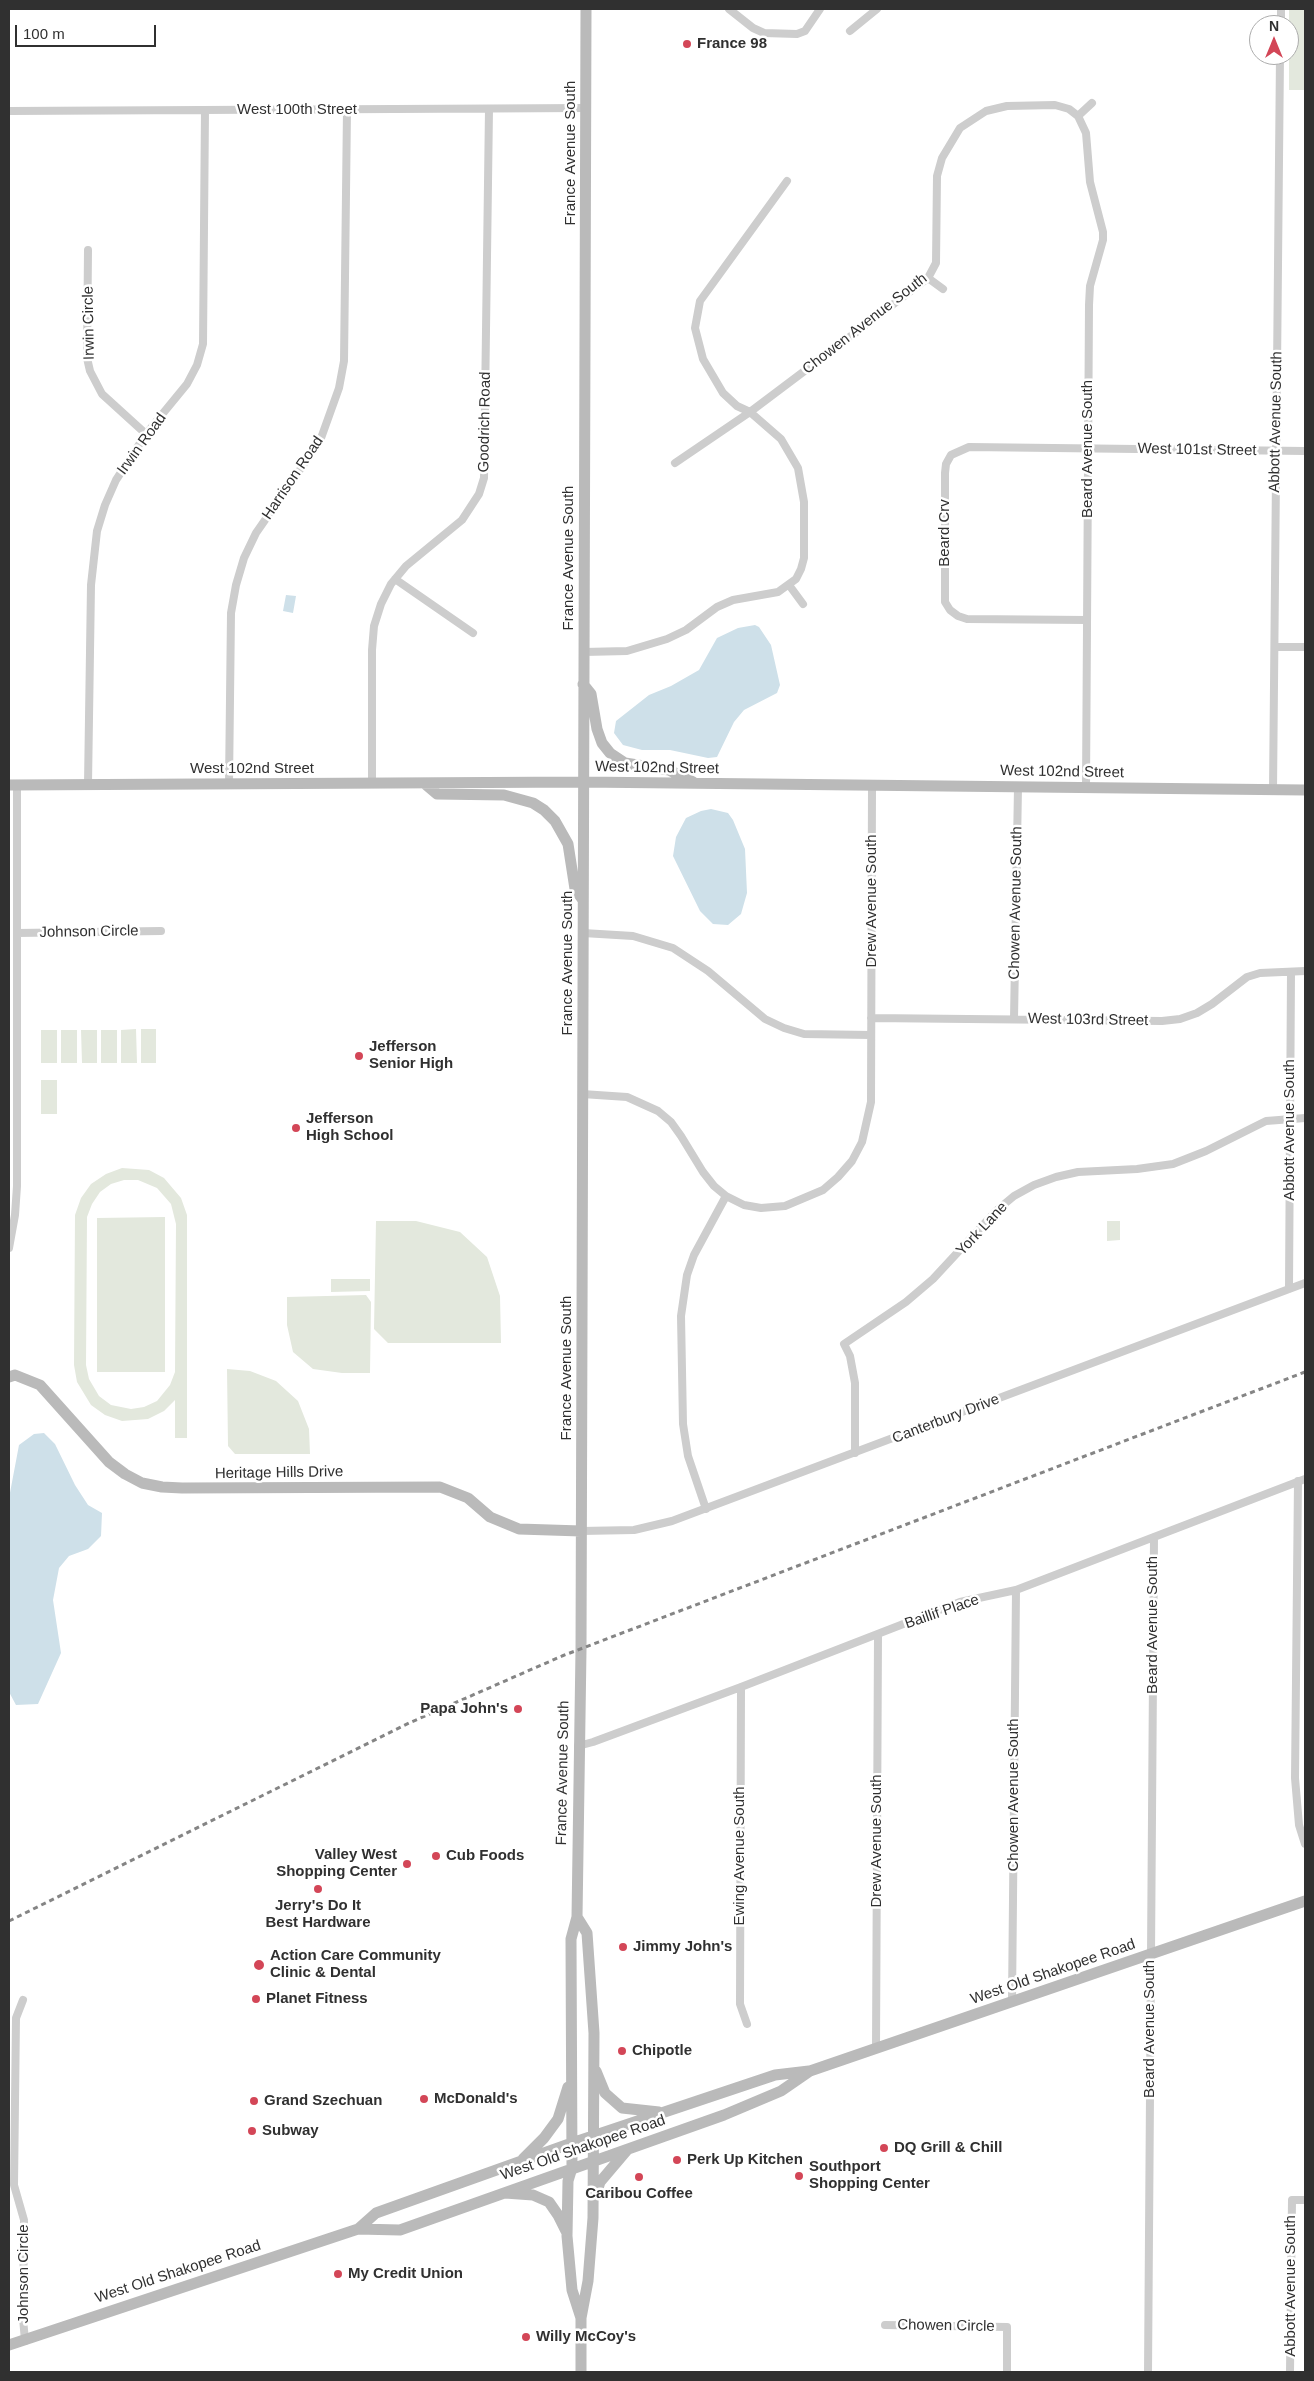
<!DOCTYPE html>
<style>
body{margin:0}
#map{position:relative;width:1314px;height:2381px;overflow:hidden;background:#fff;font-family:Helvetica,sans-serif}
canvas{display:block}
.frame{position:absolute;inset:0;border:10px solid #303030;pointer-events:none}
.north{position:absolute;left:1249px;top:15px;width:50px;height:50px;box-sizing:border-box;background:#fff;border:1px solid #acacac;border-radius:50%;rotate:0deg;font-size:14px;font-weight:700;line-height:20px;text-align:center;color:#303030}
.north::after{content:'';display:block;margin:auto;width:18px;height:22px;background:#d34657;clip-path:polygon(50% 0,100% 100%,50% 72%,0 100%)}
.scale{position:absolute;left:15px;top:25px;width:141px;height:22px;box-sizing:border-box;border:2px solid #303030;border-top:0;padding-left:6px;font-size:15px;line-height:18px;white-space:nowrap;color:#303030;-webkit-text-stroke:4px #fff;paint-order:stroke}
</style>
<div id="map">
<canvas width="1314" height="2381"></canvas>
<div class="frame"></div>
<div class="north">N</div>
<div class="scale">100 m</div>
</div>
<script>
const c = document.querySelector('canvas').getContext('2d');
c.lineJoin = 'round';
function fillPath(path, color) { c.fillStyle = color; c.fill(path, 'evenodd'); }
const poly = rows => new Path2D(rows.map(r => 'M' + r).join(''));
function stroke(path, color, width, dash) { c.strokeStyle = color; c.lineWidth = width; c.lineCap = dash ? 'butt' : 'round'; c.setLineDash(dash || []); c.stroke(path); }
function label(font, color, halo, rows, align = 'center') {
  c.font = font + ' Helvetica,sans-serif'; c.lineWidth = 5; c.setLineDash([]); c.textBaseline = 'middle'; c.strokeStyle = halo; c.fillStyle = color; for (const [text, x, y, turn = 0] of rows) {
    c.save(); c.translate(x, y); c.rotate((+turn || 0) * Math.PI / 180); c.textAlign = isNaN(turn) ? turn : align; if (halo) c.strokeText(text, 0, 0); c.fillText(text, 0, 0); c.restore();
  }
}
const green = poly([
 [1289,9,1305,9,1305,90,1289,90],
 [136,1029,137,1063,121,1063,121,1030],
 [141,1029,156,1029,156,1063,141,1063],
 [41,1030,57,1030,57,1063,41,1063],
 [61,1030,77,1030,77,1063,61,1063],
 [81,1030,97,1030,97,1063,82,1063],
 [101,1030,117,1030,117,1063,101,1063],
 [41,1080,57,1080,57,1114,41,1114],
 [122,1168,149,1170,164,1178,181,1198,187,1215,187,1438,175,1438,175,1400,164,1411,148,1419,122,1421,105,1415,91,1405,77,1382,74,1365,75,1215,81,1198,91,1184,106,1174],
 [124,1180,138,1180,157,1188,171,1204,176,1224,175,1372,170,1385,157,1401,144,1407,131,1409,111,1405,99,1396,89,1379,86,1365,87,1217,92,1204,100,1192,111,1184],
 [165,1217,165,1372,97,1372,97,1218],
 [376,1221,416,1221,460,1232,487,1257,500,1296,501,1343,388,1343,374,1329],
 [1107,1221,1120,1221,1120,1240,1107,1241],
 [331,1279,370,1279,370,1291,331,1292],
 [366,1295,371,1302,370,1373,342,1373,313,1369,293,1352,287,1325,287,1297],
 [227,1369,250,1371,276,1381,298,1401,309,1429,310,1454,235,1454,228,1446]
]);
const water = poly([
 [286,595,296,596,293,613,283,611],
 [755,625,759,627,771,645,780,685,777,693,744,710,734,722,717,757,708,758,670,750,642,750,623,745,614,733,616,721,649,695,671,686,699,670,717,638,738,628],
 [711,809,728,813,733,820,745,849,747,893,741,914,728,925,713,924,700,911,673,856,676,837,686,818,701,811],
 [44,1433,55,1444,75,1485,88,1505,102,1513,101,1536,88,1549,69,1556,59,1568,53,1600,61,1653,38,1704,16,1705,9,1692,9,1498,19,1445,34,1434]
]);
const street = poly([
 [729,9,753,28,764,33,797,34,805,31,820,9],
 [1281,25,1281,9],
 [850,31,877,9],
 [9,111,586,108],
 [1078,116,1092,103],
 [88,250,87,358,90,371,102,394,146,434],
 [928,278,943,289],
 [675,463,750,412,928,278,936,263,937,176,942,158,960,128,986,111,1007,106,1055,105,1069,109,1078,116,1086,133,1090,182,1103,232,1103,240,1090,286,1089,305,1086,787],
 [395,579,473,633],
 [789,585,803,604],
 [1087,620,967,619,958,616,950,610,945,602,945,473,946,464,951,455,969,447,1305,451],
 [1275,647,1305,647],
 [584,652,627,651,667,639,686,630,717,607,733,600,778,592,796,579,801,569,804,558,804,502,798,468,781,439,750,412,737,406,723,393,703,359,695,328,700,301,787,181],
 [372,783,372,650,374,626,381,604,391,584,406,566,462,520,479,494,484,478,489,109],
 [88,784,91,585,97,531,105,505,116,480,146,434,187,384,197,365,203,344,205,110],
 [229,784,231,613,236,585,244,558,256,533,320,441,339,388,344,361,347,109],
 [1273,790,1280,55],
 [17,933,161,931],
 [583,933,633,936,673,948,708,971,765,1019,784,1028,804,1034,871,1035],
 [871,1018,1162,1021,1180,1019,1197,1013,1212,1004,1247,977,1260,973,1305,971],
 [1014,1019,1018,787],
 [582,1094,627,1097,658,1111,671,1122,681,1136,703,1172,714,1186,726,1196,744,1205,761,1208,785,1206,823,1190,838,1177,852,1161,862,1142,871,1102,872,785],
 [9,1248,15,1215,17,1186,17,785],
 [1289,1289,1291,972],
 [855,1453,855,1383,850,1356,844,1344,906,1302,933,1279,996,1211,1014,1196,1034,1185,1056,1177,1078,1172,1137,1169,1173,1164,1206,1151,1266,1121,1305,1118],
 [1298,1481,1295,1778,1299,1825,1305,1844],
 [706,1509,688,1456,683,1424,681,1316,687,1275,694,1255,726,1196],
 [581,1531,634,1530,672,1521,1305,1283],
 [741,1687,740,2004,747,2024],
 [578,1746,593,1742,741,1687,960,1602,1016,1590,1305,1479],
 [23,2000,16,2018,14,2185,24,2220,23,2318,25,2341],
 [1012,2001,1016,1590],
 [876,2048,878,1635],
 [885,2325,1007,2327,1007,2372],
 [1148,2372,1154,1537],
 [1290,2372,1292,2200,1305,2200]
]);
const secondary = poly([
 [583,684,591,694,597,729,602,743,610,753,625,763,669,770,693,782],
 [424,783,437,794,504,795,533,803,544,810,555,821,568,844,575,889,583,900],
 [9,785,583,782,1305,790],
 [9,1377,15,1375,40,1385,109,1462,125,1474,142,1483,162,1487,182,1488,440,1487,468,1498,490,1517,519,1529,581,1531],
 [577,1917,587,1933,594,2033,593,2218,588,2281,581,2318,581,2372],
 [596,2071,605,2093,622,2108,659,2112],
 [523,2159,544,2138,558,2119,568,2087],
 [505,2193,533,2195,549,2202,558,2215,566,2231],
 [596,2195,600,2182,628,2149],
 [358,2229,376,2213,572,2143,775,2075,809,2071],
 [581,2318,572,2290,567,2236,568,2181,572,2168,571,1939,577,1917,581,1650,586,9],
 [9,2345,358,2229,400,2230,724,2115,781,2091,810,2071,1305,1901]
]);
const rail = poly([
 [9,1921,409,1723,562,1656,1305,1372]
]);
const markers = [
 [687,44,5,"#d34657"],
 [359,1056,5,"#d34657"],
 [296,1128,5,"#d34657"],
 [518,1709,5,"#d34657"],
 [436,1856,5,"#d34657"],
 [407,1864,5,"#d34657"],
 [318,1889,5,"#d34657"],
 [623,1947,5,"#d34657"],
 [259,1965,6,"#d34657"],
 [256,1999,5,"#d34657"],
 [622,2051,5,"#d34657"],
 [424,2099,5,"#d34657"],
 [254,2101,5,"#d34657"],
 [252,2131,5,"#d34657"],
 [884,2148,5,"#d34657"],
 [677,2160,5,"#d34657"],
 [799,2176,5,"#d34657"],
 [639,2177,5,"#d34657"],
 [338,2274,5,"#d34657"],
 [526,2337,5,"#d34657"]
];
const poiNames = [
 ["France 98",697,44],
 ["Jefferson",369,1047],
 ["Senior High",369,1064],
 ["Jefferson",306,1119],
 ["High School",306,1136],
 ["Papa John's",508,1709,"right"],
 ["Valley West",397,1855,"right"],
 ["Shopping Center",397,1872,"right"],
 ["Cub Foods",446,1856],
 ["Jerry's Do It",318,1906,"center"],
 ["Best Hardware",318,1923,"center"],
 ["Jimmy John's",633,1947],
 ["Action Care Community",270,1956],
 ["Clinic & Dental",270,1973],
 ["Planet Fitness",266,1999],
 ["Chipotle",632,2051],
 ["McDonald's",434,2099],
 ["Grand Szechuan",264,2101],
 ["Subway",262,2131],
 ["DQ Grill & Chill",894,2148],
 ["Perk Up Kitchen",687,2160],
 ["Southport",809,2167],
 ["Shopping Center",809,2184],
 ["Caribou Coffee",639,2194,"center"],
 ["My Credit Union",348,2274],
 ["Willy McCoy's",536,2337]
];
const streetNames = [
 ["West 100th Street",297,110],
 ["France Avenue South",571,153,-90],
 ["Irwin Circle",89,323,-91],
 ["Chowen Avenue South",865,324,-38],
 ["Goodrich Road",485,422,-89],
 ["Abbott Avenue South",1276,422,-89],
 ["Irwin Road",142,444,-54],
 ["Beard Avenue South",1088,449,-90],
 ["West 101st Street",1197,450,1],
 ["Harrison Road",293,478,-56],
 ["Beard Crv",945,533,-90],
 ["France Avenue South",569,558,-90],
 ["West 102nd Street",657,768,1],
 ["West 102nd Street",252,769],
 ["West 102nd Street",1062,772,1],
 ["Drew Avenue South",872,901,-90],
 ["Chowen Avenue South",1016,903,-89],
 ["Johnson Circle",89,932,-1],
 ["France Avenue South",568,963,-90],
 ["West 103rd Street",1088,1020,1],
 ["Abbott Avenue South",1290,1130,-90],
 ["York Lane",982,1229,-47],
 ["France Avenue South",567,1368,-90],
 ["Canterbury Drive",946,1419,-21],
 ["Heritage Hills Drive",279,1473,-1],
 ["Baillif Place",942,1612,-19],
 ["Beard Avenue South",1153,1625,-90],
 ["France Avenue South",563,1773,-89],
 ["Chowen Avenue South",1014,1795,-90],
 ["Drew Avenue South",877,1841,-90],
 ["Ewing Avenue South",740,1856,-90],
 ["West Old Shakopee Road",1053,1972,-19],
 ["Beard Avenue South",1150,2029,-90],
 ["West Old Shakopee Road",583,2148,-19],
 ["West Old Shakopee Road",178,2272,-18],
 ["Johnson Circle",24,2274,-90],
 ["Abbott Avenue South",1291,2286,-90],
 ["Chowen Circle",946,2326,1]
];
fillPath(green, '#e3e8dd');
fillPath(water, '#cee0e9');
stroke(street, '#cdcdcd', 8);
stroke(secondary, '#bababa', 11);
stroke(rail, '#858585', 3, [5, 4]);
for (const [x, y, r, color] of markers) { const dot = new Path2D(); dot.arc(x, y, r, 0, 2 * Math.PI); c.fillStyle = color; c.fill(dot); stroke(dot, '#fff', 2); }
label('bold 15px', '#303030', '#fff', poiNames, 'left');
label('15px', '#303030', '#fff', streetNames);
</script>
